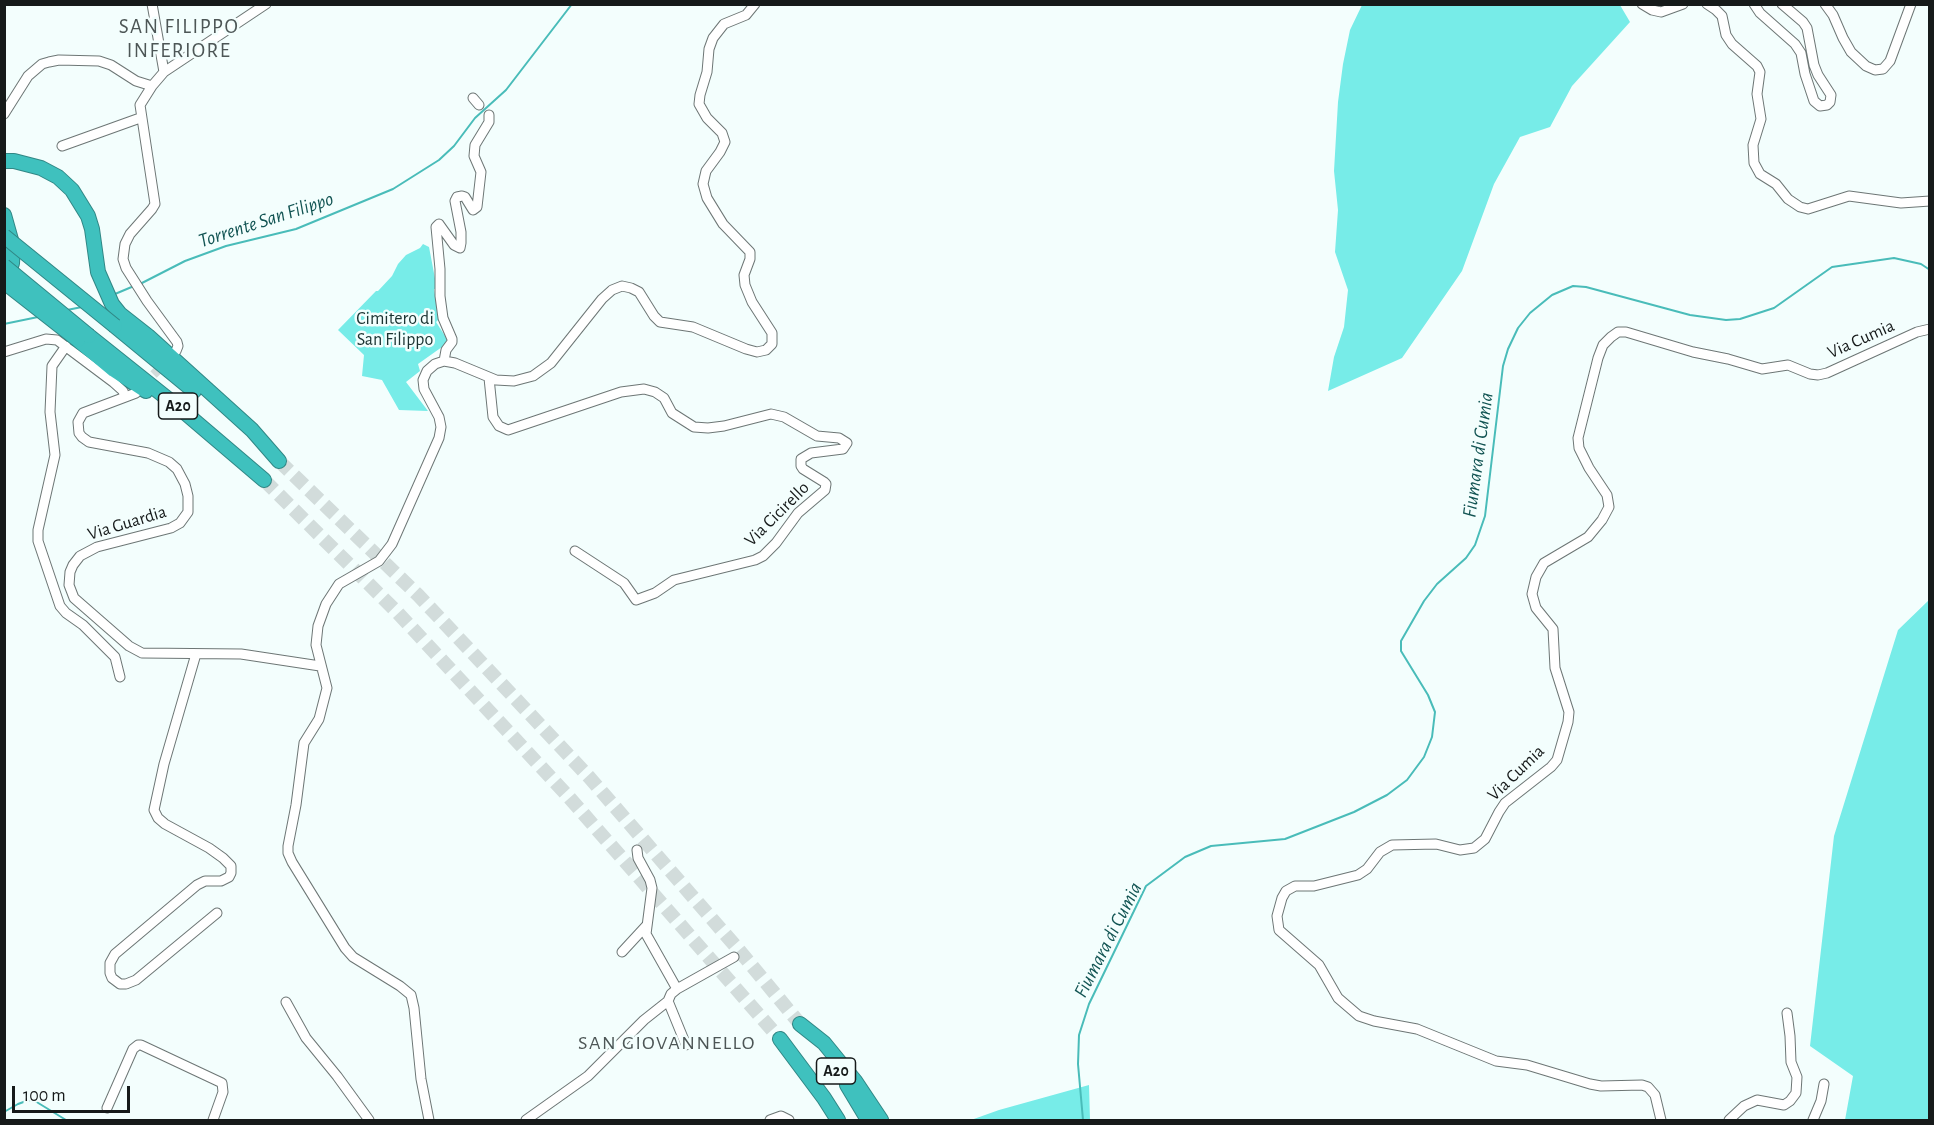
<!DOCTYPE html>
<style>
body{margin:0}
#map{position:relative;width:1934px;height:1125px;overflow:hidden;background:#f3fefd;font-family:"Alegreya Sans",sans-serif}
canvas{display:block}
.frame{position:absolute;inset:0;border:6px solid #161a1a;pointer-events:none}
.scale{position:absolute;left:12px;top:1086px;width:118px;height:27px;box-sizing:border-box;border:3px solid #161a1a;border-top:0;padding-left:8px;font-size:18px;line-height:21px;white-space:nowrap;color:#161a1a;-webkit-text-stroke:4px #f3fefd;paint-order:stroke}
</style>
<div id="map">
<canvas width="1934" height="1125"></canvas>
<div class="frame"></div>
<div class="scale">100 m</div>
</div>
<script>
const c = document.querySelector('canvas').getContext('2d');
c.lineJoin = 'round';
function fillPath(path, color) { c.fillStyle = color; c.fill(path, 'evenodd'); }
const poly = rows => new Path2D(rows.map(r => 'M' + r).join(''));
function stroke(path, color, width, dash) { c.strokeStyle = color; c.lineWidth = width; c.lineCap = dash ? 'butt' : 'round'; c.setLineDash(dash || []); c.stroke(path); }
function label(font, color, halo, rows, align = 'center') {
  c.font = font + ' "Alegreya Sans",sans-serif'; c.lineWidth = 5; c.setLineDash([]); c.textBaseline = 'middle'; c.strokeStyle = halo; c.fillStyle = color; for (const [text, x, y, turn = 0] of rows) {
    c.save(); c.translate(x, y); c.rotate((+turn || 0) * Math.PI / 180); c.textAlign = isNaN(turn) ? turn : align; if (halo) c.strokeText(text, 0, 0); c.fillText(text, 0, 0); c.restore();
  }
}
const green = poly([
 [1362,5,1620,5,1630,22,1572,86,1550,127,1520,137,1494,184,1462,271,1402,358,1328,391,1334,357,1344,327,1348,290,1335,252,1338,210,1334,171,1338,102,1343,64,1350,30],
 [423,244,429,247,437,289,434,289,439,319,436,322,449,342,418,364,420,371,406,382,428,411,399,410,382,380,362,376,364,355,338,330,376,291,378,291,392,276,398,264,406,255,420,248],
 [1929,600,1929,1120,1845,1120,1853,1076,1810,1046,1834,836,1898,630],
 [1089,1085,1090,1120,971,1120,999,1110]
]);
const stream = poly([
 [140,284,185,261,226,246,296,229,393,189,439,160,454,146,475,118,506,90,572,4],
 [115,294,134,286],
 [67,310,82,307],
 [4,324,38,317],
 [4,1112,18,1104,29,1100,35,1101,66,1120],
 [1083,1120,1078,1064,1079,1035,1089,1004,1146,886,1185,857,1211,846,1285,839,1354,812,1387,795,1407,780,1424,757,1432,737,1435,712,1428,695,1401,651,1401,641,1424,601,1437,584,1466,558,1475,545,1485,516,1503,366,1508,349,1518,328,1530,313,1552,295,1573,286,1586,287,1690,315,1726,320,1740,319,1774,308,1832,267,1894,258,1921,264,1930,270]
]);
const minorTunnel = poly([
 [144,384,166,362]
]);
const highwayTunnel = poly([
 [279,461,418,595,589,777,738,949,800,1024],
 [264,480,398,613,567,795,780,1039]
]);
const minor = poly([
 [152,4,164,72],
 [1642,4,1652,10,1661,12,1683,4],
 [1707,4,1716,10,1722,16,1726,35,1732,44,1757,66,1760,72,1757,94,1761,119,1753,145,1754,163,1760,174,1776,184,1788,199,1800,207,1808,209,1849,196,1901,203,1930,201],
 [1754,4,1760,13,1795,44,1801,53,1805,74,1814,101,1820,106,1827,105,1830,102,1831,95,1818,75,1814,65,1807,28,1803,22,1782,4],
 [1825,4,1833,15,1843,38,1851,52,1866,66,1875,70,1883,69,1890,61,1911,4],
 [473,98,479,105],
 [4,114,28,76,42,64,49,62,59,60,99,61,111,65,136,81,152,86],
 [62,146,140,118],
 [66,346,52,366,50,412,55,455,38,530,38,541,60,606,66,613,83,625,115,657,120,677],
 [176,351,178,346,177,342,147,301,126,268,123,259,125,244,130,234,152,209,155,204,140,105,152,86,164,72,266,4],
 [4,352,46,339,57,340,113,382,123,391,125,397],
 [444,361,446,350,452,342,452,339,443,318,440,296,440,269,436,227,439,224,454,245,460,248,461,243,461,232,455,201,457,197,462,196,465,197,473,210,477,207,481,172,474,156,475,145,489,122,489,115],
 [489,378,493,417,499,426,508,430,621,392,644,389,655,392,664,398,672,413,694,427,708,428,724,426,771,414,784,417,817,436,839,438,847,443,843,449,811,453,801,459,801,466,803,469,824,482,826,484,825,490,798,513,776,543,763,556,755,560,674,580,655,593,636,600,624,583,575,551],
 [136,393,83,413,78,422,79,433,82,437,89,442,148,453,169,462,177,469,185,484,188,496,188,512,180,523,171,528,97,547,80,556,73,565,70,572,69,585,74,598,129,646,142,653,241,654,320,666],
 [196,654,164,764,154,810,158,818,165,824,209,848,223,858,231,866,231,873,229,877,221,881,205,881,197,885,115,954,110,963,110,973,112,978,120,984,126,984,136,980,217,913],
 [637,850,638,858,650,880,652,888,646,934,677,989],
 [622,952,646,926],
 [668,1001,686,1045],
 [286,1002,306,1038,337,1076,369,1120],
 [107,1108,133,1049,138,1045,141,1045,222,1083,223,1092,213,1120],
 [429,1120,421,1079,414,1008,411,995,400,986,353,957,345,948,292,862,288,853,288,846,296,805,304,743,319,719,327,688,316,645,318,626,326,604,339,584,379,561,392,544,439,438,441,427,439,417,424,389,423,380,427,371,435,364,444,361,455,363,496,380,514,381,533,376,551,363,602,299,612,290,622,286,631,288,639,292,654,316,660,322,693,327,746,349,757,352,766,350,772,344,772,333,752,302,745,285,744,275,750,259,750,252,723,224,707,198,703,184,706,171,720,152,725,142,722,133,707,118,699,104,700,95,707,72,709,49,713,38,724,24,746,15,755,4],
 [526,1120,588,1076,644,1020,668,1001,671,994,677,989,734,957],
 [770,1120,781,1116,789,1120],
 [1661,1120,1655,1095,1648,1087,1642,1085,1601,1086,1590,1084,1527,1065,1496,1061,1417,1029,1374,1021,1359,1016,1338,998,1319,965,1279,930,1277,916,1282,898,1286,891,1295,886,1314,886,1358,875,1367,869,1380,852,1392,845,1436,844,1460,850,1474,848,1485,839,1499,812,1505,803,1551,767,1557,760,1568,722,1569,712,1555,668,1553,629,1536,608,1532,594,1536,577,1544,563,1588,537,1602,520,1609,507,1607,495,1589,468,1579,448,1578,438,1598,358,1603,345,1611,337,1618,332,1626,332,1693,352,1728,359,1762,369,1788,365,1810,374,1818,375,1827,373,1917,332,1930,329],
 [1729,1120,1744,1106,1757,1100,1784,1105,1790,1101,1796,1093,1797,1077,1791,1062,1790,1036,1787,1013],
 [1813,1120,1821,1101,1824,1084]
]);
const highway = poly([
 [4,161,14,161,41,168,58,177,72,190,88,216,92,229,98,272,112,304,120,314,148,336,252,430,279,461],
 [4,215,13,247,12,263,7,279],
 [115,326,194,391],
 [89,336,183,411,264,480],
 [78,340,114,370,146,391],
 [800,1024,824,1043,855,1081,881,1120],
 [780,1039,824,1098,838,1120],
 [847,1085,868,1120]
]);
const highwayBridge = poly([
 [4,236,115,326],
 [4,266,89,336],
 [4,282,78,340]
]);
const shields = [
 [178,406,39],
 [836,1071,39]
];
const shieldNames = [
 ["A20",178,406],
 ["A20",836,1071]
];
const parkNames = [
 ["Cimitero di",395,319],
 ["San Filippo",395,340]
];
const streetNames = [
 ["Via Cumia",1861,339,-24],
 ["Via Cicirello",777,514,-45],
 ["Via Guardia",127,523,-17],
 ["Via Cumia",1516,773,-44]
];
const waterNames = [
 ["Torrente San Filippo",266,220,-18],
 ["Fiumara di Cumia",1478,455,-82],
 ["Fiumara di Cumia",1108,940,-63]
];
const neighbourhoodNames = [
 ["SAN GIOVANNELLO",667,1043]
];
const quarterNames = [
 ["SAN FILIPPO",179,27],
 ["INFERIORE",179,51]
];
fillPath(green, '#77ece8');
stroke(stream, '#49bcb9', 2);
stroke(minorTunnel, '#d2dcdb', 9, [9, 4.5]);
stroke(highwayTunnel, '#d2dcdb', 14, [14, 7]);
stroke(minor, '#6d7675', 11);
stroke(highway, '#318785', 16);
stroke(minor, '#fff', 9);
stroke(highway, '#3fc1be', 14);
stroke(highwayBridge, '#318785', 16, []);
stroke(highwayBridge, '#3fc1be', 14);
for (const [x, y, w] of shields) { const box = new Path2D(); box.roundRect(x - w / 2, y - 13, w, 26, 4.5); c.fillStyle = '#f3fefd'; c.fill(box); stroke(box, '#161a1a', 1.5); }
label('bold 16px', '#161a1a', null, shieldNames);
label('18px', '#1a3332', '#f3fefd', parkNames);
label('18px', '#161a1a', '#f3fefd', streetNames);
label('italic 20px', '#125453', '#f3fefd', waterNames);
c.letterSpacing = '1.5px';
label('20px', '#4d5656', '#f3fefd', neighbourhoodNames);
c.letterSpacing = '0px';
c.letterSpacing = '1.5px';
label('21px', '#4d5656', '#f3fefd', quarterNames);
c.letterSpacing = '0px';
</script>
